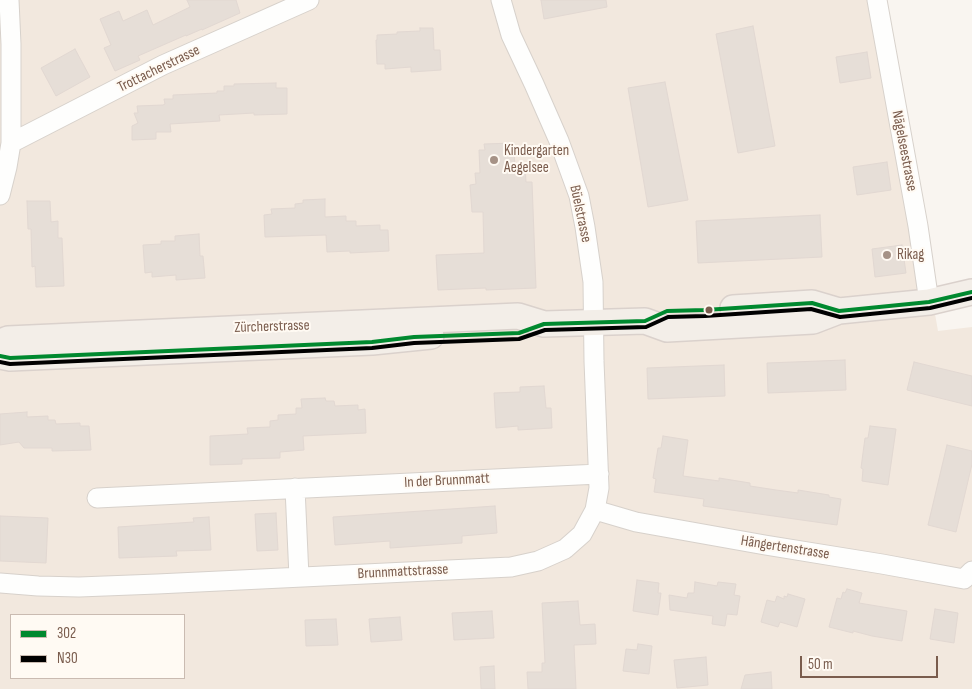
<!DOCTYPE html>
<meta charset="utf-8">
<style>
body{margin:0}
#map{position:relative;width:972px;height:689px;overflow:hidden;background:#f9f5f0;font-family:"Sofia Sans Condensed",sans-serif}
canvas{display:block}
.legend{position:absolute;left:10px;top:614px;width:175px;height:65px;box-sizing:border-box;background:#fffaf3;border:1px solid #cabbb1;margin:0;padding:6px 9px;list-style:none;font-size:15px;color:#7a5c4d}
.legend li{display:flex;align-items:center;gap:10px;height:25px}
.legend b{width:25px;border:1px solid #cabbb1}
.scale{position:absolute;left:800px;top:656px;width:138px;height:22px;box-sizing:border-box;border:2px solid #7a5c4d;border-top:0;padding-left:6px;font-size:15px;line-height:18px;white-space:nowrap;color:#7a5c4d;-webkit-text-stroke:4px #fffaf3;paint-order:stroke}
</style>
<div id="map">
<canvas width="972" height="689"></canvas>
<ul class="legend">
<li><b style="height:6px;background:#00892f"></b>302</li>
<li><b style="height:6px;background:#000"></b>N30</li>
</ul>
<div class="scale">50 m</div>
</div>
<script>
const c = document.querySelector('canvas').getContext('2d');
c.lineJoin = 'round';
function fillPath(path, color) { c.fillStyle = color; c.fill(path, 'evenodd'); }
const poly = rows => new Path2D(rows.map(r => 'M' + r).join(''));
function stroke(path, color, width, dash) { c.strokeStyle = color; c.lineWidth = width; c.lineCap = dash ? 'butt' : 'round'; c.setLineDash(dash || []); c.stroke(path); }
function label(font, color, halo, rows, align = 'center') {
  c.font = font + ' "Sofia Sans Condensed",sans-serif'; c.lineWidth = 4; c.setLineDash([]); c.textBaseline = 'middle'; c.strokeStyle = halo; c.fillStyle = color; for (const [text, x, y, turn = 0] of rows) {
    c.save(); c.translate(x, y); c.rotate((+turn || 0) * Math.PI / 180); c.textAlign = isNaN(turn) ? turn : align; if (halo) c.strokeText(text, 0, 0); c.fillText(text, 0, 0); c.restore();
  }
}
const residential = poly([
 [0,0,880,0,938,331,972,327,972,689,0,689],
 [11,615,184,615,184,678,11,678]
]);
const building = poly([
 [187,0,236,0,240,13,202,30,202,29,186,36,186,35,138,56,140,60,115,71,104,48,111,45,100,19,119,11,123,21,147,10,153,25,190,7,187,0],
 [541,0,606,0,607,7,544,19,541,0],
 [753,26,775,146,738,153,716,34,753,26],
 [420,28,433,28,434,50,440,50,441,70,411,72,411,67,385,69,385,64,377,64,376,40,377,40,377,35,397,34,397,32,420,31,420,28],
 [75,49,90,77,56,96,41,68,75,49],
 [867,52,871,78,840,83,836,57,867,52],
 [665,82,688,200,648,207,628,88,665,82],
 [276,83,276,88,287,88,287,114,254,115,254,113,219,115,220,121,170,124,171,132,156,132,156,139,132,140,132,126,138,123,134,113,138,113,137,106,163,105,165,104,164,99,173,99,173,95,217,93,217,91,224,91,224,86,234,86,234,84,276,83],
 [513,143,515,165,525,165,526,182,532,182,536,288,486,290,486,288,438,290,436,255,484,253,483,212,472,212,470,185,476,184,475,173,480,173,479,150,485,150,484,144,513,143],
 [887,162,891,190,857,195,853,167,887,162],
 [325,199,325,217,346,216,346,221,356,221,356,226,380,225,380,230,388,230,389,251,350,253,350,251,327,252,326,235,265,237,264,215,272,214,271,209,295,208,295,204,303,203,303,200,325,199],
 [27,201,50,201,51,222,58,221,58,238,62,238,64,286,36,287,35,266,32,267,31,229,28,229,27,201],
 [820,215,822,257,698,263,696,221,820,215],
 [199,234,200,256,203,256,205,278,176,280,176,275,152,277,152,272,145,273,143,245,161,244,161,241,175,241,175,236,199,234],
 [902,245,906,273,875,277,872,249,902,245],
 [845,360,846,390,768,393,767,363,845,360],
 [914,362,972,376,972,406,907,390,914,362],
 [724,365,725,396,648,399,647,368,724,365],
 [544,386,546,408,551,408,552,428,518,430,518,426,496,428,494,393,520,392,520,387,544,386],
 [325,398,326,401,334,401,335,406,358,405,358,410,365,409,366,433,303,436,304,450,280,452,280,458,242,459,242,464,210,465,210,436,248,434,247,428,270,427,270,421,278,420,278,415,296,414,296,408,302,408,301,399,325,398],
 [27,412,27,417,48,416,48,420,55,420,56,424,80,423,80,426,89,426,91,450,52,451,52,448,24,448,19,442,0,445,0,414,27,412],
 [870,426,896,429,888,485,862,481,863,469,861,468,865,438,868,438,870,426],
 [663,436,688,440,683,476,719,481,719,478,750,483,750,486,776,490,798,493,798,490,829,495,829,497,841,499,837,525,703,506,704,499,654,492,656,479,653,478,658,448,661,448,663,436],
 [947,445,972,451,972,464,956,532,928,525,947,445],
 [495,506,497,533,462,536,462,543,390,548,390,541,335,545,333,517,495,506],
 [276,513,278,550,257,551,255,514,276,513],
 [0,516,48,518,46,563,0,561,0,516],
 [209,517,211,550,176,551,177,556,119,558,118,527,194,522,193,518,209,517],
 [637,580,659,583,658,593,661,593,658,615,633,611,637,580],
 [695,582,717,586,718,582,736,584,734,595,740,596,737,615,727,614,725,626,712,624,713,616,670,610,669,595,687,598,688,593,694,593,695,582],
 [847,589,862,593,859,603,907,611,902,641,872,636,853,631,853,633,829,627,837,598,841,599,843,592,845,593,847,589],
 [788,594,805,599,797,627,780,622,778,627,761,622,767,600,775,602,777,596,784,599,784,596,787,597,788,594],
 [578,601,580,625,595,624,596,644,574,645,576,689,528,689,527,672,542,672,542,663,545,663,542,603,578,601],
 [935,609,958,613,954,643,930,639,935,609],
 [492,611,494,638,454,640,452,613,492,611],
 [400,617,402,640,371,642,369,619,400,617],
 [336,619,338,645,306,646,305,620,336,619],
 [638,644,652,646,649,674,623,671,626,649,637,650,638,644],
 [706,657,708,685,677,688,674,660,706,657],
 [494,666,495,689,481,689,480,667,494,666],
 [771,672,772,689,741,689,745,675,771,672]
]);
const minor = poly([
 [877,0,918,226,929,302],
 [11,143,163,65,309,0],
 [0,195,7,167,11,143,11,44,9,0],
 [295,488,299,577],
 [97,498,599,474],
 [595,510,636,522,765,545,882,564,964,579,972,571],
 [0,583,38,586,79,587,157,584,511,567,538,561,565,549,582,534,595,510,599,488,594,361,593,282,585,227,579,196,559,141,534,84,511,35,501,0]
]);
const major = poly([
 [733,308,812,303,839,311],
 [0,342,8,339,30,338,518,316,544,324,645,321,667,329,813,321,839,311,929,302,972,292],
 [0,356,10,358,372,342,431,336]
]);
const bus1 = poly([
 [0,356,10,358,372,342,414,337,519,333,544,324,645,321,667,311,705,310,812,303,839,311,929,302,972,292]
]);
const bus2 = poly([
 [0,362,10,364,372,348,414,343,519,339,545,330,646,327,668,317,705,316,811,309,840,317,930,308,972,298]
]);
const markers = [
 [494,160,5,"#a69286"],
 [887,255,5,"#a69286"],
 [709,310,4.5,"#7a5c4d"]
];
const streetNames = [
 ["Trottacherstrasse",159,69,-26],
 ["Nägelseestrasse",904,151,79],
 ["Büelstrasse",580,214,78],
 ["Zürcherstrasse",272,327,-2],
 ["In der Brunnmatt",447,481,-3],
 ["Hängertenstrasse",785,548,9],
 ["Brunnmattstrasse",403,572,-3]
];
const poiNames = [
 ["Kindergarten",504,151],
 ["Aegelsee",504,168],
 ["Rikag",897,255]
];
fillPath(residential, '#f2e8de');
fillPath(building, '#e6ded7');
stroke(building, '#e2d8d2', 1);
stroke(minor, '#d7d1cb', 21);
stroke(major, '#dad1cc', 28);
stroke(minor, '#fefefd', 19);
stroke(major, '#f3eee8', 25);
stroke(bus1, '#00892f', 4);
stroke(bus2, '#000', 4);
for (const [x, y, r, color] of markers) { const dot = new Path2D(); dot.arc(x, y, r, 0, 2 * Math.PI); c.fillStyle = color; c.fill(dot); stroke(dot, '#fffaf3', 2); }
label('15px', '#7a5c4d', '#fffaf3', streetNames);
label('15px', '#7a5c4d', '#fffaf3', poiNames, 'left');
</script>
